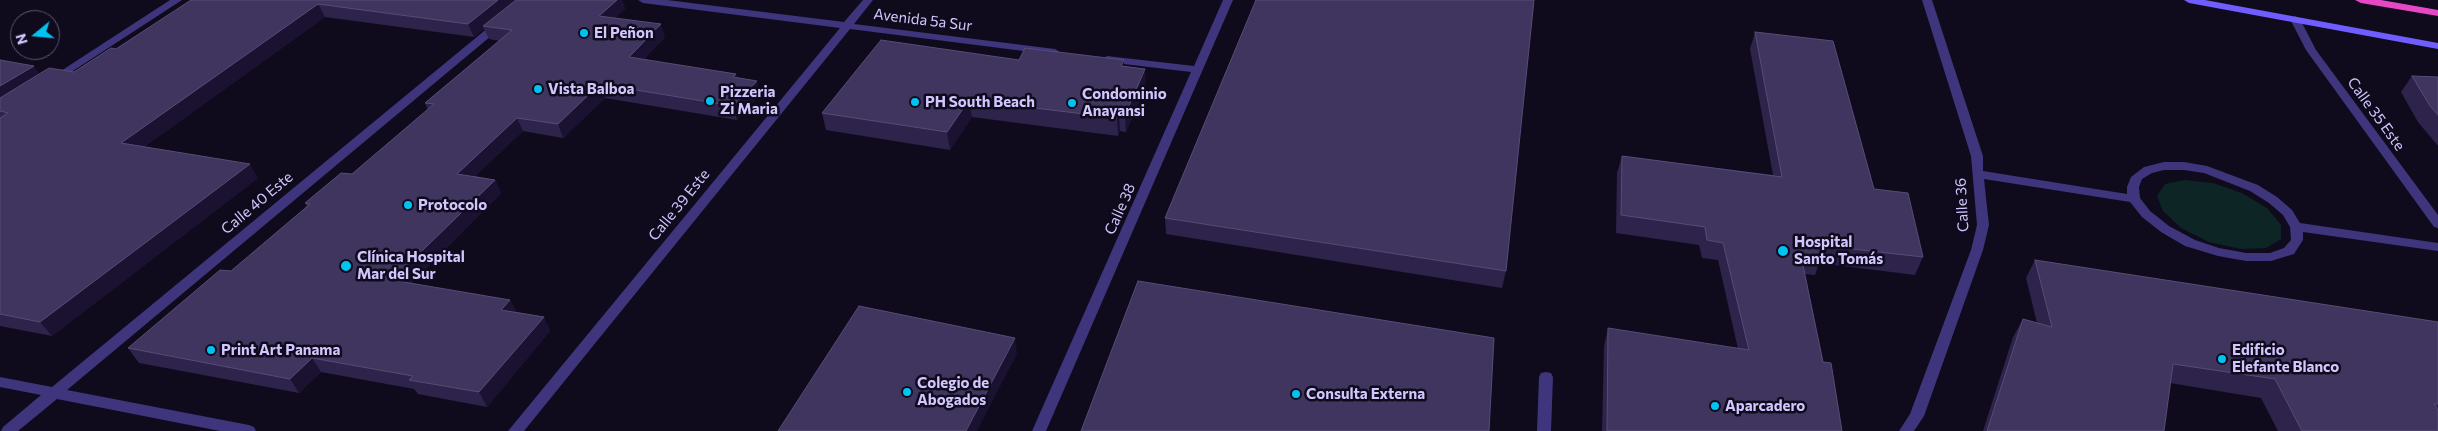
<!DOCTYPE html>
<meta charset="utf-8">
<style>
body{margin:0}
#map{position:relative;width:2438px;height:431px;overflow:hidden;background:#0f0b1c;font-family:Commissioner,sans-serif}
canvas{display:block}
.north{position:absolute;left:10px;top:10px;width:50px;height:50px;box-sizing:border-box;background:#0f0b1c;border:1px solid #5d5677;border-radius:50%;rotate:253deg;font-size:14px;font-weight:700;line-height:20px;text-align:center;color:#d2c6ff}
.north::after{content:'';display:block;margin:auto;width:18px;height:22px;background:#00c3f1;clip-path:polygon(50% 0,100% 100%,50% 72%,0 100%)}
</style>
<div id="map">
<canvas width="2438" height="431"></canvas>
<div class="north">N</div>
</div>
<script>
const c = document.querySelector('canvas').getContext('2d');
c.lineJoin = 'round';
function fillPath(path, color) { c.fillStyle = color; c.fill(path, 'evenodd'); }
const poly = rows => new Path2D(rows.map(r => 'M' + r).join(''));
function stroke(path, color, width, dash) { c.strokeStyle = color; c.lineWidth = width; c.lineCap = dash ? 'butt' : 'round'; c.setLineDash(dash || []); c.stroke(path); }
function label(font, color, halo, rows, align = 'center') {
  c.font = font + ' Commissioner,sans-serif'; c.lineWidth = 5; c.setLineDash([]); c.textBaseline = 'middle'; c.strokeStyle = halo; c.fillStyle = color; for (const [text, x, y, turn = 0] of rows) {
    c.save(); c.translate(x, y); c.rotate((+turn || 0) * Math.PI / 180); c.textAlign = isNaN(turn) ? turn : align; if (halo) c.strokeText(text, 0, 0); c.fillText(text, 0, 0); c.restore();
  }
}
const green = poly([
 [2185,180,2213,183,2242,193,2267,208,2281,225,2281,239,2266,248,2241,249,2209,242,2181,228,2163,211,2157,196,2165,184]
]);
const minor = poly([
 [170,0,182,0,56,82,48,82,47,80,170,0],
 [638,0,667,0,844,22,863,0,873,0,854,24,1055,49,1060,52,1055,55,850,29,524,431,508,431,840,28,643,3,638,0],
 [1223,0,1233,0,1046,431,1032,431,1191,72,1107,62,1102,59,1107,56,1194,66,1223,0],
 [1922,0,1932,0,1983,156,1983,171,2127,194,2127,187,2131,177,2144,167,2164,162,2184,162,2207,166,2258,185,2277,197,2292,210,2300,223,2438,243,2438,251,2303,232,2303,240,2294,254,2271,261,2246,261,2218,256,2185,246,2161,232,2142,217,2130,202,1984,179,1989,225,1983,250,1924,416,1914,431,1899,431,1910,414,1971,250,1977,225,1971,156,1922,0],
 [2164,170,2184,170,2204,173,2250,191,2269,203,2283,215,2290,227,2291,240,2284,248,2270,253,2246,253,2219,248,2195,240,2169,226,2150,211,2140,198,2139,187,2142,179,2152,173,2164,170],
 [2295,16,2300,19,2316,50,2438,215,2438,228,2434,227,2306,50,2290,19,2295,16],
 [499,21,504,24,503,26,67,390,249,425,254,427,256,431,220,431,57,399,18,431,1,431,3,427,41,395,0,387,0,377,52,387,495,22,499,21],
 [1546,372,1551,373,1553,377,1551,431,1537,431,1539,377,1541,373,1546,372]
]);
const secondary = poly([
 [2184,0,2205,0,2438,43,2438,49,2189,3,2184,0]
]);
const trunk = poly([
 [2355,0,2381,0,2438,10,2438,16,2361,3,2355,0]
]);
const wall = poly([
 [191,0,622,0,625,9,615,18,665,37,644,59,738,78,760,94,737,120,605,98,563,138,523,131,475,176,495,180,501,193,410,284,510,300,516,312,544,317,550,331,487,407,418,394,414,389,321,372,299,393,139,363,128,348,231,271,307,207,305,203,352,174,428,110,425,103,500,41,489,39,484,29,474,37,325,17,144,147,258,178,52,336,0,326,0,60,39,74,74,72,116,49],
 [1755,32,1874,189,1923,257,1915,275,1819,263,1815,275,1805,274,1823,362,1842,431,1602,431,1604,346,1608,328,1738,349,1718,260,1702,258,1699,245,1616,233,1617,173,1622,156,1773,175,1750,49],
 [1125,67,1146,86,1126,132,1120,131,1118,136,972,117,950,150,826,130,822,113],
 [2412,76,2438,77,2438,146,2418,122,2401,92],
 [1165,218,1506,271,1502,288,1166,234],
 [2035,260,2438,322,2438,431,2278,431,2261,398,2170,383,2164,431,1983,431,2013,337,2023,319,2037,323,2026,278]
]);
const shadedWall = poly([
 [498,0,519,0,483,26,484,29,474,37,468,24],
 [617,0,622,0,625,9,604,29,599,16],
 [318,4,325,17,130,157,121,143],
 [661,24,665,37,633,70,629,57],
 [1124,60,1125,77,1121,66],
 [34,66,43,79,0,106,0,86],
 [1145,69,1146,86,1126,132,1125,115],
 [736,74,740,87,733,77],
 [757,81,760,94,737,120,733,106],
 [600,84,605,98,563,138,558,124],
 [969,100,972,117,950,150,947,132],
 [1119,114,1120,131,1118,136,1117,118],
 [517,118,523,131,463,187,457,174],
 [250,164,258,178,52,336,40,322],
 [495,180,501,193,399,294,392,280],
 [510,300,517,315,501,310],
 [544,317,550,331,487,407,479,392],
 [1015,338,1017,354,977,431,966,431],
 [312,358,321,372,299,393,290,379]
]);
const building = poly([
 [191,0,498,0,468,24,318,4,121,143,250,164,40,322,0,314,0,118,8,113,0,111,0,98,49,68,74,72,111,48,116,49,191,0],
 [516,0,617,0,599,16,661,24,629,57,736,74,733,77,757,81,733,106,600,84,558,124,517,118,457,174,495,180,392,280,510,300,501,310,544,317,479,392,409,380,413,376,312,358,290,379,128,348,220,270,231,271,310,204,305,203,341,173,352,174,434,104,425,103,512,30,483,26,516,0],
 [1256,0,1534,0,1506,271,1165,218,1256,0],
 [1755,32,1833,41,1874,189,1908,193,1923,257,1818,245,1822,257,1801,256,1823,362,1831,363,1842,431,1607,431,1608,328,1749,350,1723,243,1707,240,1705,227,1621,215,1622,156,1782,177,1755,32],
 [881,40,1019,60,1025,48,1124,60,1121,66,1145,69,1125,115,1119,114,1117,118,969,100,947,132,822,113,881,40],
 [0,60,34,66,0,86,0,60],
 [2412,76,2438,77,2438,115,2430,106,2412,76],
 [2035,260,2438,322,2438,404,2434,404,2438,410,2438,431,2302,431,2275,379,2173,364,2164,431,1987,431,2023,319,2052,327,2035,260],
 [1138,281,1494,338,1489,431,1081,431,1138,281],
 [859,306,1015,338,966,431,778,431,859,306]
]);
const markers = [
 [584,33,5,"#00c3f1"],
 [538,89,5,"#00c3f1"],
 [710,101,5,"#00c3f1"],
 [915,102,5,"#00c3f1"],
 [1072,103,5,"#00c3f1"],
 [408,205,5,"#00c3f1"],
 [1783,251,6,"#00c3f1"],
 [346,266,6,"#00c3f1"],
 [211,350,5,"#00c3f1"],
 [2222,359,5,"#00c3f1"],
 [907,392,5,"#00c3f1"],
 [1296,394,5,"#00c3f1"],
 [1715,406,5,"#00c3f1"]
];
const streetNames = [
 ["Avenida 5a Sur",923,20,7],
 ["Calle 35 Este",2376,114,54],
 ["Calle 40 Este",257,203,-40],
 ["Calle 39 Este",679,205,-51],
 ["Calle 36",1962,205,-93],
 ["Calle 38",1120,209,-66]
];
const poiNames = [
 ["El Peñon",594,33],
 ["Vista Balboa",548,89],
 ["Pizzeria",720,92],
 ["Zi Maria",720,109],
 ["Condominio",1082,94],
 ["Anayansi",1082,111],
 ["PH South Beach",925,102],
 ["Protocolo",418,205],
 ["Hospital",1794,242],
 ["Santo Tomás",1794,259],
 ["Clínica Hospital",357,257],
 ["Mar del Sur",357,274],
 ["Print Art Panama",221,350],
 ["Edificio",2232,350],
 ["Elefante Blanco",2232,367],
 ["Colegio de",917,383],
 ["Abogados",917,400],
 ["Consulta Externa",1306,394],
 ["Aparcadero",1725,406]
];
fillPath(green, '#0e2526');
fillPath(minor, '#3e357c');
fillPath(secondary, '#6f5dff');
fillPath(trunk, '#e647c5');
fillPath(wall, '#2e234b');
fillPath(shadedWall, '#1a1230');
fillPath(building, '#40355e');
stroke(building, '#574c77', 1);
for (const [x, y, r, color] of markers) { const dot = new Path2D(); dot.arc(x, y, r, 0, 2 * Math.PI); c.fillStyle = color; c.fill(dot); stroke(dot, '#0f0b1c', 2); }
label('15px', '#d2c6ff', '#0f0b1c', streetNames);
label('bold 15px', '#d2c6ff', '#0f0b1c', poiNames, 'left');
</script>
